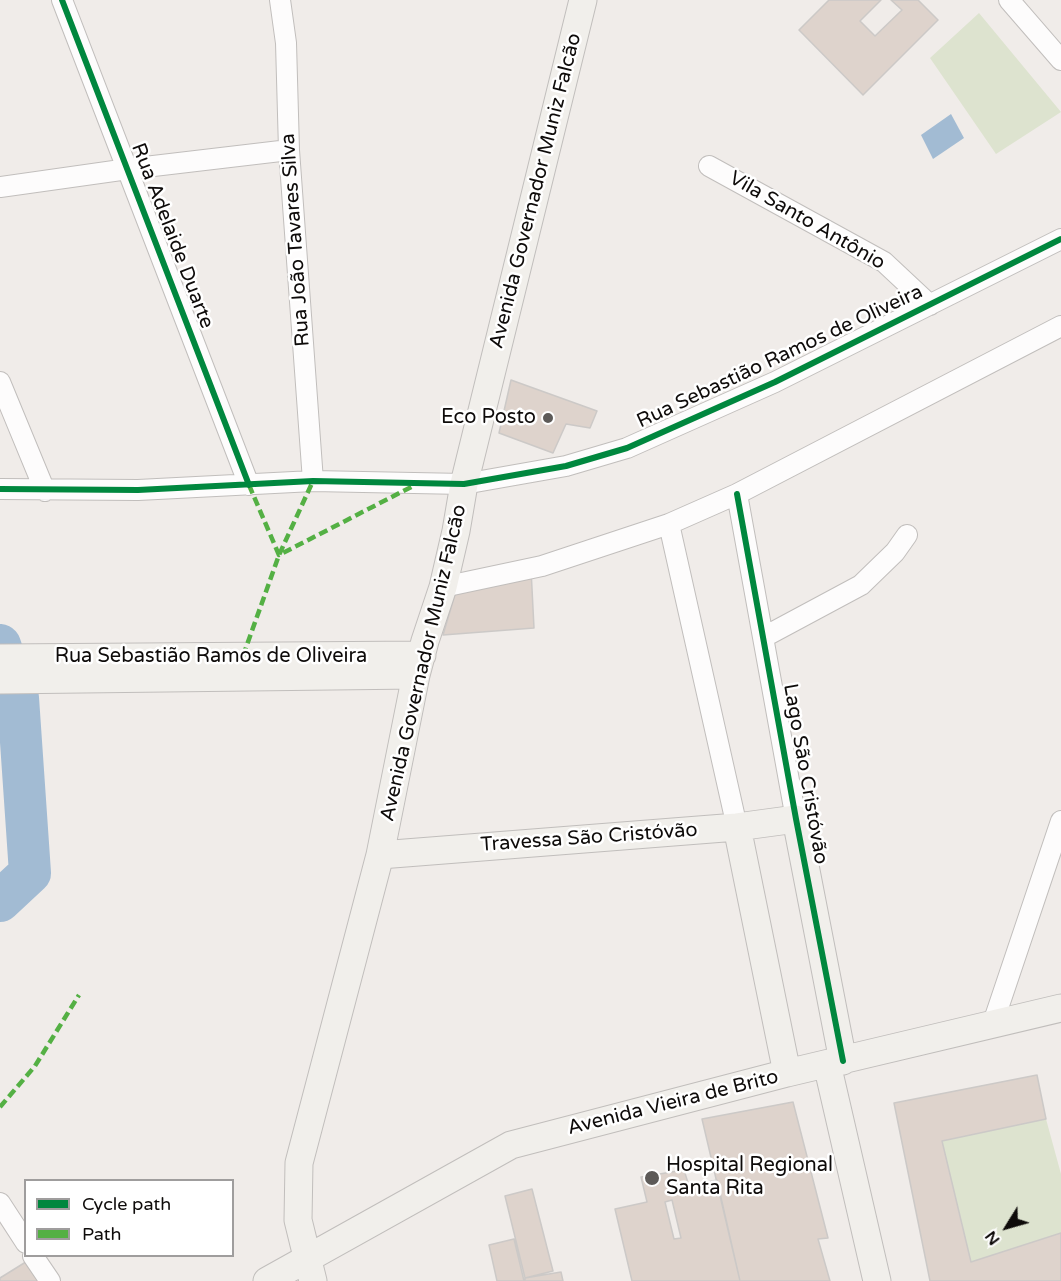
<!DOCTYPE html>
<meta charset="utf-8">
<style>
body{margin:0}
#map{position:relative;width:1061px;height:1281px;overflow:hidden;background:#f0ece9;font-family:"Varela Round",sans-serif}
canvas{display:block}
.legend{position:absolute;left:24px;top:1179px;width:210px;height:78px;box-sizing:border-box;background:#fff;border:2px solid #9f9d9d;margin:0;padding:8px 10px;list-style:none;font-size:18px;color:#0e0b0a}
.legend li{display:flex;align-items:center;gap:12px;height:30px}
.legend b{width:30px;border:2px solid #9f9d9d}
.north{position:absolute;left:977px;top:1197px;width:60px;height:60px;-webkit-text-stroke:4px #fff;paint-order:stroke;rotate:233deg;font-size:16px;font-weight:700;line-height:24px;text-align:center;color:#0e0b0a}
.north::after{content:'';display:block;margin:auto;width:21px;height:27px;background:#0e0b0a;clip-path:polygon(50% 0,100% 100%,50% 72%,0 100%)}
</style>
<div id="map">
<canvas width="1061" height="1281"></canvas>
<ul class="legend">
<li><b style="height:8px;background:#00873e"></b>Cycle path</li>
<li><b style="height:8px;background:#54b044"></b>Path</li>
</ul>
<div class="north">N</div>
</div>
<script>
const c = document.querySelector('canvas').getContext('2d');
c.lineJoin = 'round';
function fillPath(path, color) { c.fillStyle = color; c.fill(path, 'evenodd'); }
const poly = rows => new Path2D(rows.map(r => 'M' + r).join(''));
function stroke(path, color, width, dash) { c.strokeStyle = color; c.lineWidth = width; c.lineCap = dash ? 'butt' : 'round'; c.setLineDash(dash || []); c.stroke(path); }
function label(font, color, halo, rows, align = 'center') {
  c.font = font + ' "Varela Round",sans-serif'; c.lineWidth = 5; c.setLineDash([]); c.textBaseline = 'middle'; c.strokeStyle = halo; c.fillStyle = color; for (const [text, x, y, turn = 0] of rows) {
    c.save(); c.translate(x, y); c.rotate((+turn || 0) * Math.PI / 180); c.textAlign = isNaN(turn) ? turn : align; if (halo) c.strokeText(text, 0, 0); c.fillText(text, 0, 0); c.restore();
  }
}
const green = poly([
 [979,13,1061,112,996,154,930,58],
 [1046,1119,1061,1174,1061,1233,971,1262,942,1141]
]);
const water = poly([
 [951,114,964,138,933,159,921,135]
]);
const river = poly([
 [0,645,18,698,30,873,0,901]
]);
const building = poly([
 [829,0,881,0,860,21,875,36,902,10,891,0,918,0,938,20,863,95,799,30,829,0],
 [511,380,597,411,590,428,566,424,553,453,499,433,511,380],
 [531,569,534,628,443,635,456,591,531,569],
 [1037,1075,1046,1119,942,1141,971,1262,1061,1233,1061,1281,930,1281,894,1103,1037,1075],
 [793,1102,828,1238,818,1239,830,1281,740,1281,702,1119,793,1102],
 [684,1170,689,1186,717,1180,740,1281,632,1281,615,1209,647,1202,641,1177,684,1170],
 [672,1200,681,1238,674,1239,665,1202,672,1200],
 [532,1189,553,1271,525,1278,505,1196,532,1189],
 [514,1239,524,1281,497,1281,489,1245,514,1239],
 [29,1260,42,1281,0,1281,0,1278,29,1260],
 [561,1272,563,1281,525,1281,525,1278,561,1272]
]);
const street = poly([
 [62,0,249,485],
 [280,0,286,43,289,150,313,481],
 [1009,0,1061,60],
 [709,166,884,262,930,305],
 [0,187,128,169,289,150],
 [0,382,45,491],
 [0,489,138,490,313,481,464,484,566,466,627,448,775,382,1061,239],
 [737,494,796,819],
 [669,524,737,827],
 [443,587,542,566,669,524,737,494,1061,326],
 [764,637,861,585,895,552,907,535],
 [993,1023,1061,821],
 [0,1203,26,1243],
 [33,1256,50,1281]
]);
const secondary = poly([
 [0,658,422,655],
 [0,680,416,675],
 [737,827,787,1073],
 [380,855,737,827,796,819,843,1061],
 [827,1064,877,1281],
 [267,1281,511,1145,787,1073,1061,1008],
 [313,1281,298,1220,299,1163,380,855,416,675,425,641,443,587,456,531,464,484,583,0]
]);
const quiet = poly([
 [249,485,279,555,415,485],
 [243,656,279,555,313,481],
 [0,1107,35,1066,79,995]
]);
const cycleway = poly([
 [62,0,249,485],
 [0,489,138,490,313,481,464,484,566,466,627,448,775,382,1061,239],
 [737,494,796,819,843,1061]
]);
const markers = [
 [548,418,6,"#5d5a58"],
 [652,1178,8,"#5d5a58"]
];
const streetNames = [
 ["Avenida Governador Muniz Falcão",536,191,-76],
 ["Vila Santo Antônio",807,221,30],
 ["Rua Adelaide Duarte",172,236,69],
 ["Rua João Tavares Silva",296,240,-94],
 ["Rua Sebastião Ramos de Oliveira",780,357,-25],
 ["Rua Sebastião Ramos de Oliveira",211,657],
 ["Avenida Governador Muniz Falcão",424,663,-77],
 ["Lago São Cristóvão",805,774,80],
 ["Travessa São Cristóvão",589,838,-4],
 ["Avenida Vieira de Brito",673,1103,-14]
];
const poiNames = [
 ["Eco Posto",536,418],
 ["Hospital Regional",666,1166,"left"],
 ["Santa Rita",666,1189,"left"]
];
fillPath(green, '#dde3cf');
fillPath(water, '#a2bbd3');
stroke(river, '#a2bbd3', 42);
fillPath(building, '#ded3cc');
stroke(building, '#ccc9c7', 1.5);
stroke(street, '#c1bebc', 22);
stroke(secondary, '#c1bebc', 29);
stroke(street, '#fdfcfc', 20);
stroke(secondary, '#f1efeb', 27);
stroke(quiet, '#54b044', 4.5, [9, 4.5]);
stroke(cycleway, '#00873e', 6);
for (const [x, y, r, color] of markers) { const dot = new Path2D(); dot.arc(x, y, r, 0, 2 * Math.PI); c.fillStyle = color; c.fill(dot); stroke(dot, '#fff', 2); }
label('20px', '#0e0b0a', '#fff', streetNames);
label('20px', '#0e0b0a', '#fff', poiNames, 'right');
</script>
